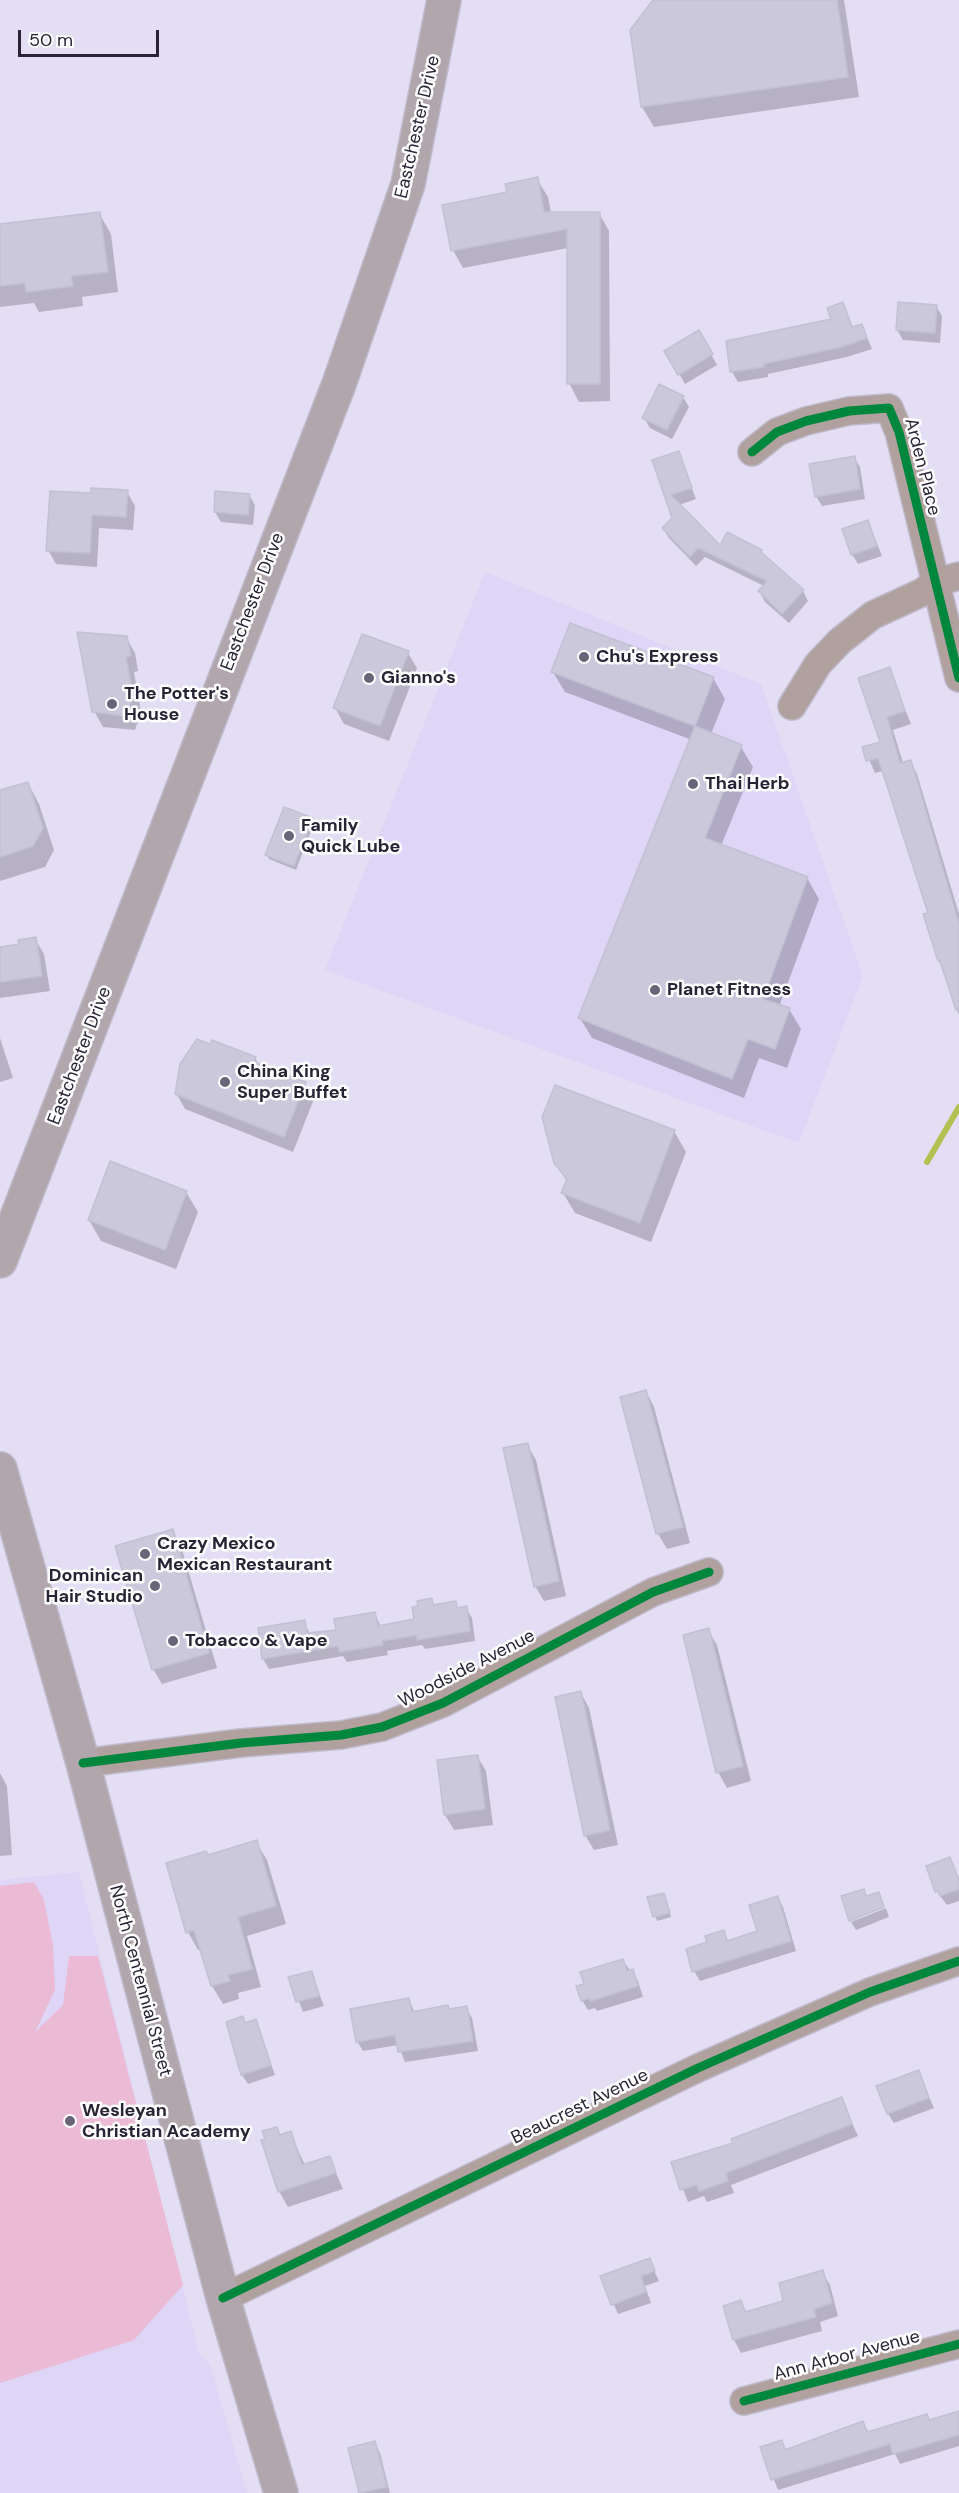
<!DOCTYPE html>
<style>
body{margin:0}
#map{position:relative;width:959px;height:2493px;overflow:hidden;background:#e4def4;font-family:"DM Sans",sans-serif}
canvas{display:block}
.scale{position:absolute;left:18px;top:30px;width:141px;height:27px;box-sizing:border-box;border:3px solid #282335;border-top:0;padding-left:8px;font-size:18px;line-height:21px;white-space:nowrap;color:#282335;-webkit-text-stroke:4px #fdfdfd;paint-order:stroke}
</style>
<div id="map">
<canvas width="959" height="2493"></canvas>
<div class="scale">50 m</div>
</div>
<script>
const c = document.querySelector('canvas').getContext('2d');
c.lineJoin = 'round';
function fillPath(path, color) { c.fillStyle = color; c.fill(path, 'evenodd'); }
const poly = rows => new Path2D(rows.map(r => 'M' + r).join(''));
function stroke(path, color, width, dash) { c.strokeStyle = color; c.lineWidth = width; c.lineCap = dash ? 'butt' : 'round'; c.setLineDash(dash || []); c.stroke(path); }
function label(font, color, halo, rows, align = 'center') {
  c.font = font + ' "DM Sans",sans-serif'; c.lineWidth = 5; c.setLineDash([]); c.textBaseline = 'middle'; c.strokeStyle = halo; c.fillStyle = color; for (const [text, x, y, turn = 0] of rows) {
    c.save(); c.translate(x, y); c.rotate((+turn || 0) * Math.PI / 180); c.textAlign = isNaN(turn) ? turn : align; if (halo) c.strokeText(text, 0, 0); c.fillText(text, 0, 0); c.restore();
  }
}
const built = poly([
 [485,572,761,684,863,976,799,1143,325,970],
 [79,1872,199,2353,210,2365,247,2493,0,2493,0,1880]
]);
const green = poly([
 [34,1882,44,1900,53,1945,55,1990,35,2032,63,2005,69,1956,98,1956,183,2285,134,2340,0,2383,0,1886]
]);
const shadow = poly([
 [654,0,844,0,859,97,654,127,642,107,631,31],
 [537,179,548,197,551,213,599,213,609,231,610,401,579,402,569,383,568,248,463,268,453,250,509,193],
 [99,213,111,234,118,292,82,297,83,306,39,312,34,303,0,307,0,226],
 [843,304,853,328,862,325,872,349,847,357,768,374,768,377,738,382,732,372,727,342,833,320],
 [936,306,942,316,940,343,903,340,897,330],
 [699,332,717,365,685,384,666,351],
 [683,397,689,407,672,439,650,428,644,418],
 [678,452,696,499,679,505,721,547,761,551,765,558,803,591,808,601,789,623,765,602,760,592,764,586,705,557,696,566,669,538,663,529,674,518,654,461],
 [854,457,860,467,865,499,822,506,816,496],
 [127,492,135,506,133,530,99,528,97,567,56,564,48,550,92,495],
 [217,493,249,495,255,505,253,525,221,522,215,512],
 [868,521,882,556,858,564,852,554],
 [126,637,135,653,138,671,134,672,141,712,135,730,103,727,94,711],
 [408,653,417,668,389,741,344,724,335,708],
 [889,669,911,724,893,730,903,763,910,761,917,774,959,914,959,1015,939,961,930,914,883,771,875,773,864,748,882,743],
 [553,672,713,678,725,699,711,734,741,747,753,767,721,846,807,878,819,899,780,1004,789,1009,801,1029,787,1068,759,1058,744,1098,592,1038,580,1018,692,740,565,692],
 [28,783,39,804,54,850,45,867,0,881,0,792],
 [312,819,314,823,296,870,269,859,267,855],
 [35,939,44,954,50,991,0,998,0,949,21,946],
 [0,1038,13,1078,0,1082],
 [255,1058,259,1065,305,1084,314,1099,293,1152,185,1109,176,1093],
 [674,1131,686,1152,651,1242,575,1213,563,1193,567,1182,556,1163],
 [186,1192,198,1212,176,1269,101,1241,89,1220],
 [646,1391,654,1407,690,1543,667,1549,658,1534,622,1398],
 [527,1444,536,1460,566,1596,544,1601,535,1586],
 [172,1531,181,1546,217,1668,162,1684,153,1669],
 [431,1600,435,1606,455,1603,459,1609,466,1608,472,1618,475,1641,425,1649,422,1645,387,1651,388,1655,347,1662,343,1656,269,1669,263,1659,304,1622,310,1634,337,1631,375,1614,381,1627,416,1620],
 [708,1630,717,1645,751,1781,727,1788,718,1772],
 [581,1693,589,1708,618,1845,594,1850,585,1835],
 [477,1756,486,1771,493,1825,454,1830,445,1815],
 [0,1773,7,1786,12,1855,0,1856],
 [256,1842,267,1860,286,1924,247,1936,261,1987,238,1993,239,1999,223,2004,212,1986,201,1949,198,1950,188,1932,208,1857],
 [950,1859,959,1881,959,1901,947,1905,937,1892,928,1867],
 [664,1894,671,1917,657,1921,649,1898],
 [778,1897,783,1907,796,1951,700,1981,694,1971,709,1943,723,1932,729,1942,759,1932],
 [886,1908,889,1917,856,1930,851,1922],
 [623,1961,638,1981,643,1997,597,2011,595,2008,588,2010,582,2000,585,1985],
 [311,1972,324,2006,303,2012,290,1978],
 [409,2000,415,2013,466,2008,472,2018,478,2051,405,2062,398,2045,363,2051,357,2041],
 [255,2021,275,2075,248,2084,242,2075,228,2023,245,2024],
 [918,2072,934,2108,894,2123,888,2114],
 [841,2099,858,2136,731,2185,734,2193,707,2202,704,2196,688,2202,673,2163,735,2144],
 [277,2128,281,2136,290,2133,305,2165,329,2157,343,2189,288,2207,279,2191],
 [649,2260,659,2281,645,2286,651,2303,618,2314,602,2277],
 [822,2272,830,2285,838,2316,820,2322,822,2331,741,2353,734,2340,724,2307,741,2302,747,2313,785,2302],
 [959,2412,959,2446,900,2464,895,2454,778,2490,761,2448,781,2441,787,2451,863,2422,869,2433,929,2421],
 [375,2443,380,2453,390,2493,361,2493,350,2449]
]);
const stream = poly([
 [927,1162,959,1107]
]);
const building = poly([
 [653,0,837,0,848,77,641,107,630,30,653,0],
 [538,177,544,212,600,212,600,384,567,384,567,229,451,251,442,205,507,192,505,184,538,177],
 [100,212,108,272,71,276,73,286,26,292,25,283,0,286,0,224,100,212],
 [843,302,852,327,862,324,867,338,841,347,763,364,764,367,730,372,726,341,831,319,827,308,843,302],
 [898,302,937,305,935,333,896,330,898,302],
 [699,330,713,354,678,375,664,351,699,330],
 [659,384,684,396,667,430,642,418,659,384],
 [679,451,692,488,671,495,720,545,727,532,762,550,761,552,804,590,782,614,758,591,767,581,698,548,690,557,662,528,672,518,652,460,679,451],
 [855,456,860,489,815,497,809,464,855,456],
 [91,488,128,490,126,517,92,515,90,553,46,551,50,491,91,493,91,488],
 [215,491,250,494,248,515,214,512,215,491],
 [868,520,877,546,851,555,842,529,868,520],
 [570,623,714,677,695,726,551,672,570,623],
 [77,632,127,636,131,656,126,657,133,696,126,716,92,712,77,632],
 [362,634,409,651,380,726,333,708,362,634],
 [890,667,905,711,887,717,900,763,911,760,959,924,959,1009,956,1010,940,961,938,961,923,914,928,913,878,758,866,761,862,747,880,742,858,678,890,667],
 [695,726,742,745,705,838,808,877,763,999,790,1008,775,1049,748,1039,732,1079,578,1018,695,726],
 [28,782,43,828,33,846,0,857,0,790,28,782],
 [284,807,313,818,294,866,265,855,284,807],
 [36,937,42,976,0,982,0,947,19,944,18,940,36,937],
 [197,1039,210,1044,212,1040,256,1057,254,1062,306,1082,284,1137,175,1094,180,1064,197,1039],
 [555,1085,675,1130,640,1223,561,1193,567,1179,554,1163,542,1117,555,1085],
 [110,1161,187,1191,165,1250,88,1220,110,1161],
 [646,1390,683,1527,656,1534,620,1397,646,1390],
 [528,1443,559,1581,534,1587,503,1448,528,1443],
 [173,1529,209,1653,152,1670,115,1546,173,1529],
 [432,1598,433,1605,456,1601,457,1608,467,1606,470,1631,417,1640,417,1635,382,1641,383,1645,339,1652,338,1646,262,1659,258,1628,305,1620,307,1633,336,1630,334,1619,375,1612,378,1626,414,1619,412,1607,418,1606,417,1601,432,1598],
 [709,1628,743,1766,716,1773,683,1635,709,1628],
 [581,1691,610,1830,584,1836,555,1697,581,1691],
 [478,1755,485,1809,444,1815,437,1760,478,1755],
 [257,1840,276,1906,238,1917,252,1969,228,1975,230,1981,211,1986,194,1930,186,1933,166,1863,206,1851,208,1855,257,1840],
 [950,1857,959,1880,959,1889,940,1896,938,1891,935,1892,926,1866,950,1857],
 [864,1889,866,1896,879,1892,884,1907,849,1921,841,1896,864,1889],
 [664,1893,670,1913,653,1917,647,1897,664,1893],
 [778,1896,791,1941,692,1972,686,1949,707,1942,705,1936,724,1930,727,1941,757,1931,749,1905,778,1896],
 [623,1959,627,1971,633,1969,638,1986,590,2001,589,1998,581,2001,576,1986,584,1984,580,1972,623,1959],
 [312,1971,319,1996,296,2002,288,1977,312,1971],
 [409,1998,412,2012,448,2005,449,2009,467,2006,473,2041,398,2052,395,2035,356,2042,350,2009,409,1998],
 [243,2016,245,2023,256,2019,271,2065,241,2075,226,2022,243,2016],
 [919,2070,929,2098,887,2114,876,2086,919,2070],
 [842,2097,852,2124,726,2173,728,2181,699,2191,697,2185,680,2190,671,2162,733,2143,731,2139,842,2097],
 [277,2127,280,2135,291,2131,302,2165,330,2156,336,2173,278,2192,261,2140,265,2139,262,2131,277,2127],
 [650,2258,655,2271,641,2276,646,2292,611,2305,600,2276,650,2258],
 [823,2270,832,2303,814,2309,816,2317,733,2340,723,2306,741,2300,745,2312,783,2301,779,2283,823,2270],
 [959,2411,959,2435,893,2454,890,2444,771,2480,760,2447,782,2440,785,2450,863,2421,867,2432,927,2414,929,2420,959,2411],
 [375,2441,387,2487,359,2493,348,2448,375,2441]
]);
const minor = poly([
 [752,452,777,432,806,421,849,411,889,408,899,432,959,678],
 [792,706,818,664,840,641,873,615,923,592,934,583,959,576],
 [83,1763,241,1743,341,1735,382,1727,443,1703,653,1592,709,1572],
 [223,2298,698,2068,870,1992,959,1961],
 [744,2401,959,2344]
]);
const major = poly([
 [0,1261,339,384,408,184,444,0],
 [0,1469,83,1763,223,2298,281,2493]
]);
const cycleway = poly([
 [752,452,777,432,806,421,849,411,889,408,899,432,959,678],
 [83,1763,241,1743,341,1735,382,1727,443,1703,653,1592,709,1572],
 [223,2298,698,2068,870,1992,959,1961],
 [744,2401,959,2344]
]);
const markers = [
 [584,657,6,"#6a6478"],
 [369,678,6,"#6a6478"],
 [112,704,6,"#6a6478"],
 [693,784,6,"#6a6478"],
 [289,836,6,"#6a6478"],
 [655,990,6,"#6a6478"],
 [225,1082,6,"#6a6478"],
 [145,1554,6,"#6a6478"],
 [155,1586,6,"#6a6478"],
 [173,1641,6,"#6a6478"],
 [70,2121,6,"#6a6478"]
];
const streetNames = [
 ["Eastchester Drive",418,127,-77],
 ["Arden Place",922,467,76],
 ["Eastchester Drive",253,602,-69],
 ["Eastchester Drive",80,1056,-69],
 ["Woodside Avenue",467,1669,-27],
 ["North Centennial Street",140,1981,75],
 ["Beaucrest Avenue",580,2107,-26],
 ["Ann Arbor Avenue",847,2356,-15]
];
const poiNames = [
 ["Chu's Express",596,657],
 ["Gianno's",381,678],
 ["The Potter's",124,694],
 ["House",124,715],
 ["Thai Herb",705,784],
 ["Family",301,826],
 ["Quick Lube",301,847],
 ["Planet Fitness",667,990],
 ["China King",237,1072],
 ["Super Buffet",237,1093],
 ["Crazy Mexico",157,1544],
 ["Mexican Restaurant",157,1565],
 ["Dominican",143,1576,"right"],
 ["Hair Studio",143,1597,"right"],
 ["Tobacco & Vape",185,1641],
 ["Wesleyan",82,2111],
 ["Christian Academy",82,2132]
];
fillPath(built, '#ded5f7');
fillPath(green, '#ebbad4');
fillPath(shadow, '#0003');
stroke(stream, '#b3c052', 6);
fillPath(building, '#cac8da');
stroke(building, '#c2c1d3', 1.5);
stroke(minor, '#bfbacc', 30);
stroke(major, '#bfbacc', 36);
stroke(minor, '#b1a19e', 27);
stroke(major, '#b1a6ac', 33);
stroke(cycleway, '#00873e', 9);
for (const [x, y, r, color] of markers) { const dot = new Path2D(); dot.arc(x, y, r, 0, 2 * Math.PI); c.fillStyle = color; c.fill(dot); stroke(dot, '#fdfdfd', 2); }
label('18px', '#282335', '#fdfdfd', streetNames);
label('bold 18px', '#282335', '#fdfdfd', poiNames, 'left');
</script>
